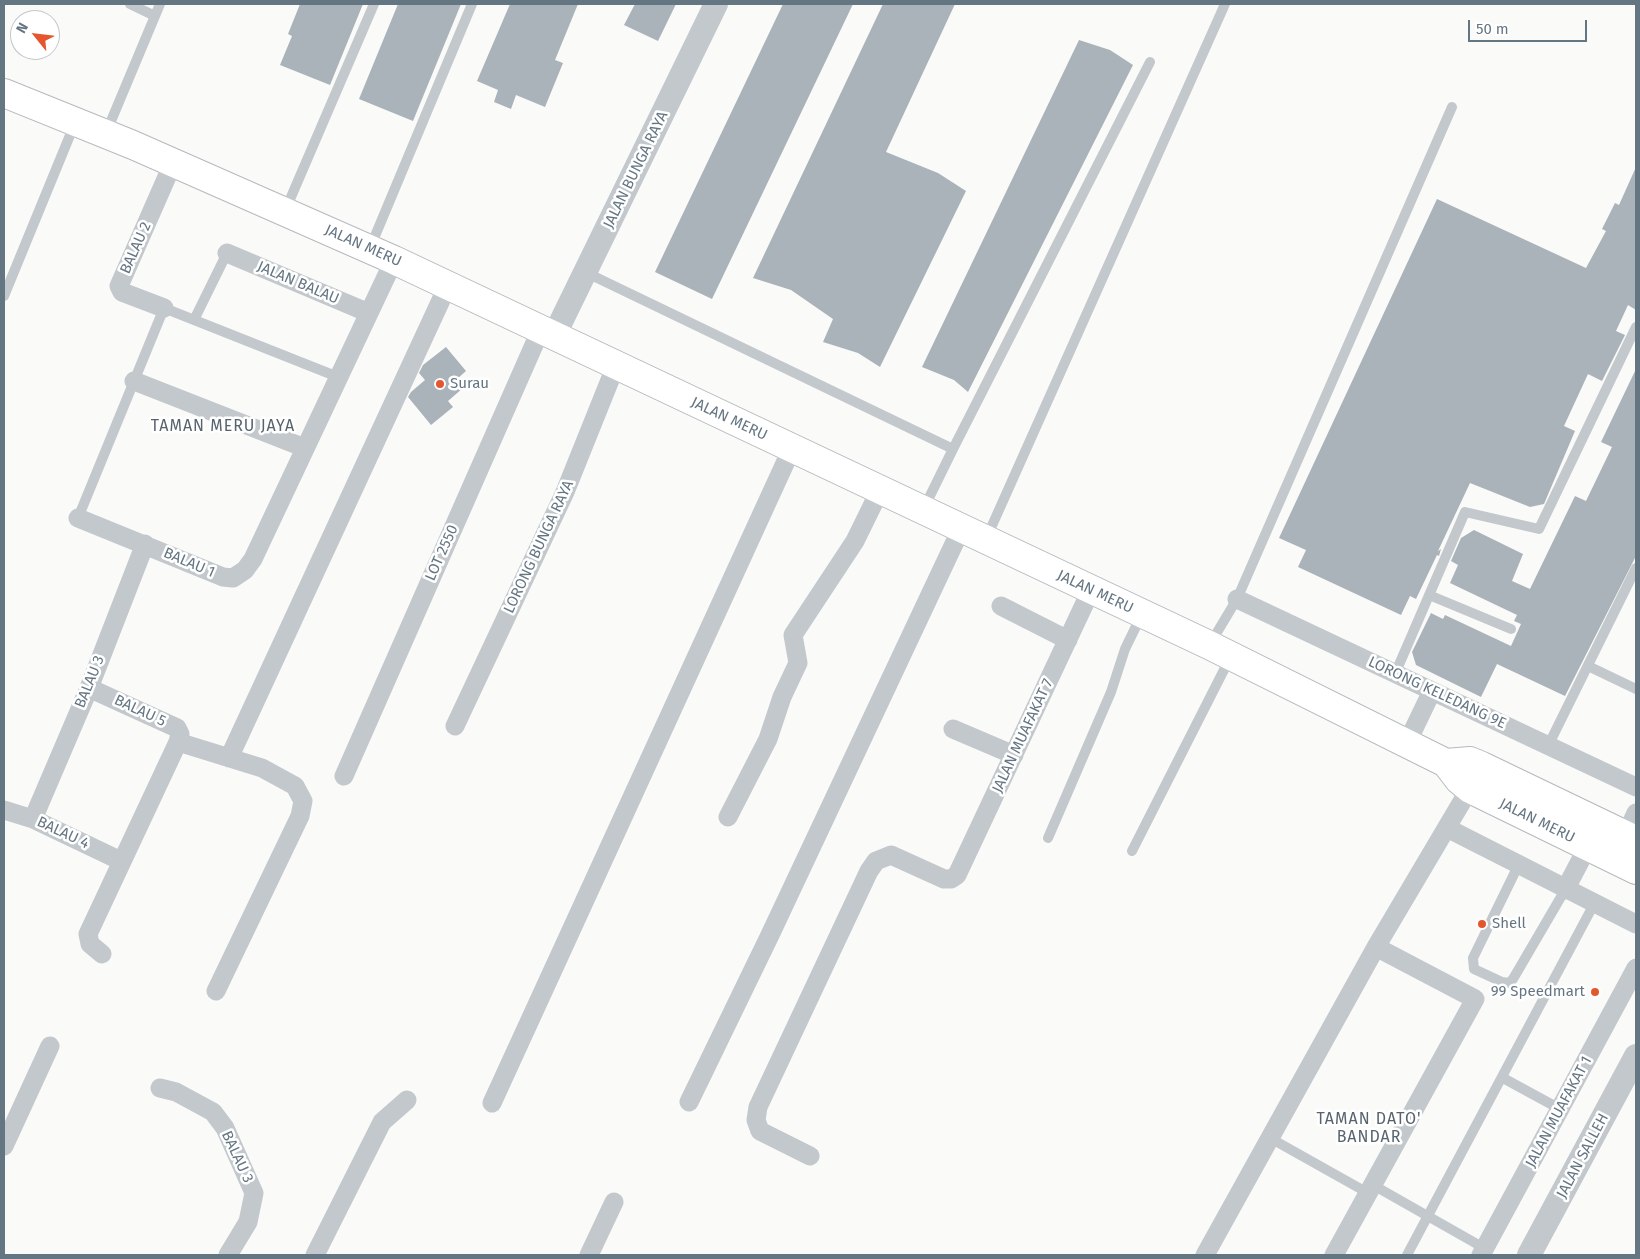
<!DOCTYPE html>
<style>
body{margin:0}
#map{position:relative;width:1640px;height:1259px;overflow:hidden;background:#fafaf8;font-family:"Fira Sans",sans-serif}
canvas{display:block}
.frame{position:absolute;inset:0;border:5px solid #657683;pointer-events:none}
.north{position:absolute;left:10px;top:10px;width:50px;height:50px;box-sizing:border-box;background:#fff;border:1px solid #c1c8cd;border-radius:50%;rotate:299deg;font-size:14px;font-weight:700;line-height:20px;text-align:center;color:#657683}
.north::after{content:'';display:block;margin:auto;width:18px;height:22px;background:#e4572e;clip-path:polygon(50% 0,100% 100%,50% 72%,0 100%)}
.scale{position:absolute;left:1468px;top:20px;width:119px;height:22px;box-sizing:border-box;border:2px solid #657683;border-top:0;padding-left:6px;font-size:15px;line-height:18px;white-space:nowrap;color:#657683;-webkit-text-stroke:4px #fff;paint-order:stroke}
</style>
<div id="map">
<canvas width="1640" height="1259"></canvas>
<div class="frame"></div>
<div class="north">N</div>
<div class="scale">50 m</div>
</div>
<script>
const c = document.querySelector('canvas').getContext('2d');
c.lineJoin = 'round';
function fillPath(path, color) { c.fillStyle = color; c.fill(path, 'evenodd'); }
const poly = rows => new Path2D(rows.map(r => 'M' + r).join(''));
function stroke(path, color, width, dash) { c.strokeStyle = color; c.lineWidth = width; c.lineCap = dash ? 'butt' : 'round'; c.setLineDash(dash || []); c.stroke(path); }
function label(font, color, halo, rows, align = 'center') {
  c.font = font + ' "Fira Sans",sans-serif'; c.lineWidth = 5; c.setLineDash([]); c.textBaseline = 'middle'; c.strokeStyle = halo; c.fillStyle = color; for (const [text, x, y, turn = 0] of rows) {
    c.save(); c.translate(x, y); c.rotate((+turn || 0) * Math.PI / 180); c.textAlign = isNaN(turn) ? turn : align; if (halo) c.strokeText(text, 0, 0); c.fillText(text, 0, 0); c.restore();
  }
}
const building = poly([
 [300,4,363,4,330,85,280,65,292,36,288,34],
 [398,4,461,4,413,121,359,99],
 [510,4,578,4,555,60,563,63,545,107,516,95,511,109,494,102,498,90,477,81],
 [635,4,676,4,658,41,624,25],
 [783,4,853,4,712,299,655,272],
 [883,4,955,4,886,152,938,173,966,191,880,367,858,353,823,342,833,319,791,290,753,278],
 [1079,40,1110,50,1133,65,968,392,954,380,922,367],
 [1636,167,1636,310,1628,305,1616,331,1625,335,1602,381,1588,374,1564,426,1575,431,1544,504,1530,507,1470,483,1438,551,1441,549,1439,556,1437,555,1416,599,1410,596,1401,615,1298,567,1306,550,1279,538,1437,199,1586,268,1606,231,1602,229,1615,203,1619,205],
 [446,347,466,371,456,380,463,388,448,401,453,407,431,425,408,397,411,392,425,380,419,373,423,365],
 [1636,369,1636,556,1565,696,1497,664,1481,697,1416,665,1412,652,1431,613,1443,619,1445,615,1511,646,1521,624,1514,621,1517,615,1450,583,1458,565,1451,561,1461,538,1474,530,1523,554,1512,581,1530,589,1575,496,1586,501,1612,447,1601,442]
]);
const service = poly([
 [130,4,155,16],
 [106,133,160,4],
 [285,211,374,4],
 [370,248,472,4],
 [587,273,953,449,1150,62],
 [4,296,75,123],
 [194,320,227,253],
 [924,508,953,449],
 [78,518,164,308,338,377],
 [986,539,1225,4],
 [1429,595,1511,629],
 [1210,644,1237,599,1452,107],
 [1588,666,1636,689],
 [1395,674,1465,512,1539,529,1636,327],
 [1548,746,1636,568],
 [1048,838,1111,692,1125,649,1142,614],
 [1132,851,1230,658],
 [1518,866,1473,958,1474,969,1502,982,1509,983,1513,979,1565,890],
 [1503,1078,1560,1109],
 [1270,1138,1368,1193],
 [1373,1185,1484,1248],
 [1407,1255,1594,904]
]);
const minor = poly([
 [227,253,369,313],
 [164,308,122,292,119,286,173,163],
 [134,381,305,448],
 [78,518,223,577,233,578,245,570,253,559,394,260],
 [1237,599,1636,787],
 [1001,606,1068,640],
 [89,688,177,728,180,734,178,742,88,934,90,944,102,954],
 [455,726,565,492,616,365],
 [953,729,1014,755],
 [178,742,262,768,295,786,303,801,300,816,216,991],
 [1407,743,1432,691],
 [229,758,448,285],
 [344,776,541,329],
 [4,810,33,819,121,861],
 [728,817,768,739,782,697,798,663,793,635,855,541,880,490],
 [33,819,89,688,145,544],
 [1447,828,1636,924],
 [1626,835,1636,813],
 [1565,890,1588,846],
 [160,1088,176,1092,213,1112,225,1128,254,1193,248,1222,228,1255],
 [689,1102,770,935,961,529],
 [492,1103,792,448],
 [4,1146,50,1046],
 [810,1156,760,1131,756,1120,758,1107,869,871,876,861,891,855,944,879,951,879,957,875,1091,590],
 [315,1255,382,1122,407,1100],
 [589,1255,614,1202],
 [1205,1255,1376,947,1476,778],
 [1334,1255,1475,999,1376,947],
 [1481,1255,1636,968]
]);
const tertiary = poly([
 [554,336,716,4],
 [1529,1255,1636,1056]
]);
const primary = poly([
 [4,93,133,145,394,260,1209,645,1446,763,1459,780,1470,789,1636,870],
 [1446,763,1470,761,1482,766,1636,840]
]);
const markers = [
 [440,384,5,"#e4572e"],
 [1482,924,5,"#e4572e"],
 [1595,992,5,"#e4572e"]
];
const streetNames = [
 ["JALAN BUNGA RAYA",636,170,-64],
 ["JALAN MERU",363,246,24],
 ["BALAU 2",136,248,-66],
 ["JALAN BALAU",298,283,23],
 ["JALAN MERU",729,419,25],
 ["LORONG BUNGA RAYA",539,547,-65],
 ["LOT 2550",442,553,-66],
 ["BALAU 1",189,563,23],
 ["JALAN MERU",1095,592,25],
 ["BALAU 3",90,682,-68],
 ["LORONG KELEDANG 9E",1437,693,25],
 ["BALAU 5",140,711,25],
 ["JALAN MUAFAKAT 7",1023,736,-65],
 ["JALAN MERU",1537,821,26],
 ["BALAU 4",63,833,25],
 ["JALAN MUAFAKAT 1",1559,1112,-62],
 ["JALAN SALLEH",1583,1156,-62],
 ["BALAU 3",237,1157,65]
];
const poiNames = [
 ["Surau",450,384],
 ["Shell",1492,924],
 ["99 Speedmart",1585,992,"right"]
];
const neighbourhoodNames = [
 ["TAMAN MERU JAYA",223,427],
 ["TAMAN DATO'",1369,1120],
 ["BANDAR",1369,1138]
];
fillPath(building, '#aab3b9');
stroke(primary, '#b5babe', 30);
stroke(service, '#c3c8cc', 10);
stroke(minor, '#c3c8cc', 19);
stroke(tertiary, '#c3c8cc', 24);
stroke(primary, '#fff', 28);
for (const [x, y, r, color] of markers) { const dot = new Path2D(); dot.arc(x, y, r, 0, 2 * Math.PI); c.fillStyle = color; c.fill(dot); stroke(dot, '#fff', 2); }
label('15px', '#657683', '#fff', streetNames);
label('15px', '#657683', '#fff', poiNames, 'left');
c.letterSpacing = '1px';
label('16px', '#57646e', '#fff', neighbourhoodNames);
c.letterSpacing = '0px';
</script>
